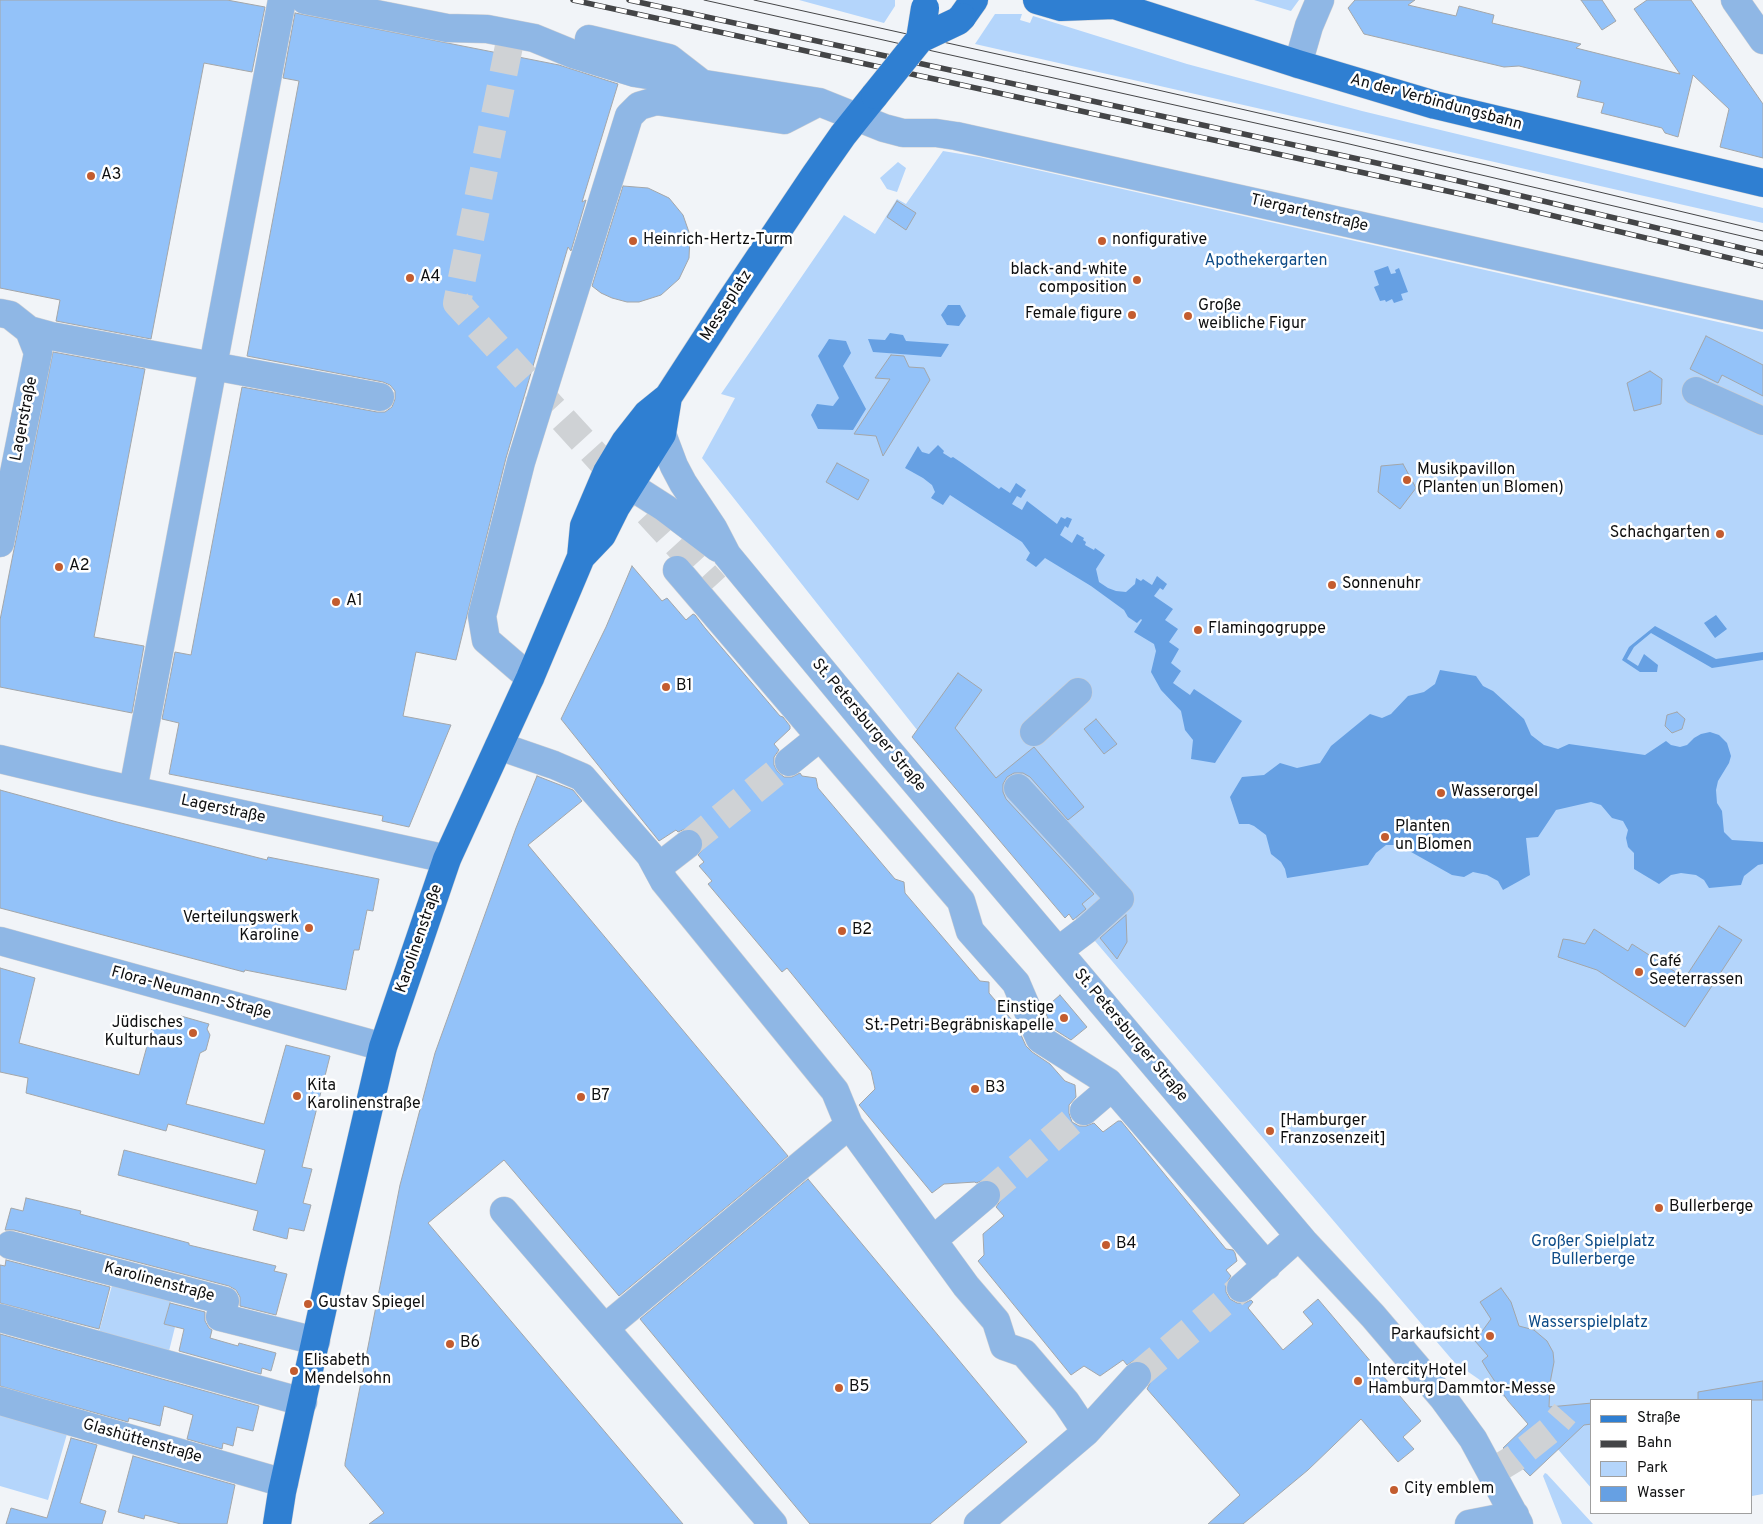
<!DOCTYPE html>
<meta charset="utf-8">
<style>
body{margin:0}
#map{position:relative;width:1763px;height:1524px;overflow:hidden;background:#f1f4f8;font-family:Overpass,sans-serif}
canvas{display:block}
.legend{position:absolute;left:1590px;top:1399px;width:162px;height:115px;box-sizing:border-box;background:#fff;border:1px solid #9f9f9f;margin:0;padding:6px 9px;list-style:none;font-size:15px;color:#0e0f10}
.legend li{display:flex;align-items:center;gap:10px;height:25px}
.legend b{width:25px;border:1px solid #9f9f9f}
</style>
<div id="map">
<canvas width="1763" height="1524"></canvas>
<ul class="legend">
<li><b style="height:6px;background:#2f7fd2"></b>Straße</li>
<li><b style="height:6px;background:#444547"></b>Bahn</li>
<li><b style="height:14px;background:#b4d5fb"></b>Park</li>
<li><b style="height:14px;background:#66a0e3"></b>Wasser</li>
</ul>
</div>
<script>
const c = document.querySelector('canvas').getContext('2d');
c.lineJoin = 'round';
function fillPath(path, color) { c.fillStyle = color; c.fill(path, 'evenodd'); }
const poly = rows => new Path2D(rows.map(r => 'M' + r).join(''));
function stroke(path, color, width, dash) { c.strokeStyle = color; c.lineWidth = width; c.lineCap = dash ? 'butt' : 'round'; c.setLineDash(dash || []); c.stroke(path); }
function label(font, color, halo, rows, align = 'center') {
  c.font = font + ' Overpass,sans-serif'; c.lineWidth = 5; c.setLineDash([]); c.textBaseline = 'middle'; c.strokeStyle = halo; c.fillStyle = color; for (const [text, x, y, turn = 0] of rows) {
    c.save(); c.translate(x, y); c.rotate((+turn || 0) * Math.PI / 180); c.textAlign = isNaN(turn) ? turn : align; if (halo) c.strokeText(text, 0, 0); c.fillText(text, 0, 0); c.restore();
  }
}
const green = poly([
 [799,0,895,0,895,6,884,23],
 [1254,0,1299,0,1291,11],
 [995,14,1022,14,1020,20,1030,23,1033,16,1187,64,1362,111,1763,208,1763,223,975,44],
 [943,151,979,157,1763,332,1763,1494,1752,1496,1752,1400,1592,1400,1592,1489,1526,1412,1454,1362,944,764,702,458,735,398,721,394,844,215,875,234,897,199,906,204],
 [898,162,906,168,897,192,887,189,880,178],
 [113,1282,171,1298,164,1324,175,1327,168,1355,98,1335],
 [0,1407,69,1427,48,1500,0,1486],
 [1545,1473,1547,1474,1593,1524,1562,1524,1543,1476]
]);
const water = poly([
 [1388,266,1391,274,1396,273,1395,270,1399,268,1408,292,1401,294,1403,300,1394,303,1392,299,1386,302,1385,300,1380,301,1374,287,1379,285,1374,271],
 [948,305,960,305,966,316,959,326,947,325,941,315],
 [890,333,903,335,906,341,949,344,941,357,873,352,868,339,885,340],
 [829,339,846,341,851,353,843,366,866,409,853,430,818,429,811,415,817,404,833,406,839,398,818,356],
 [938,445,944,451,943,453,951,458,953,457,962,463,999,489,1001,487,1010,493,1016,483,1026,490,1021,498,1017,496,1012,504,1022,510,1027,501,1057,524,1061,517,1065,519,1067,517,1072,519,1068,528,1065,526,1060,535,1072,543,1077,534,1084,538,1083,540,1086,542,1085,545,1094,550,1095,548,1105,555,1096,569,1099,582,1108,588,1116,591,1126,592,1135,584,1136,578,1141,581,1143,579,1152,585,1157,576,1167,584,1163,590,1160,588,1154,596,1173,609,1165,620,1178,629,1169,642,1179,649,1171,663,1181,671,1173,683,1190,695,1194,689,1242,721,1215,763,1191,759,1193,740,1185,730,1181,711,1161,690,1151,672,1156,651,1154,644,1134,632,1142,620,1141,619,1137,623,1128,617,1124,610,1091,586,1045,558,1036,567,1026,560,1030,553,1022,542,950,495,943,505,931,498,935,492,932,485,923,478,905,468,918,446,922,452,929,454],
 [1716,615,1727,629,1715,638,1704,623],
 [1655,626,1716,659,1763,652,1763,660,1712,668,1651,633,1634,647,1627,659,1638,666,1644,654,1658,665,1657,672,1640,672,1622,660,1629,647],
 [1440,670,1476,676,1483,686,1493,691,1524,719,1531,735,1544,745,1558,749,1569,744,1645,755,1666,741,1671,745,1680,747,1687,745,1694,738,1701,734,1710,732,1719,735,1727,743,1731,756,1729,763,1718,781,1716,790,1717,803,1722,811,1724,832,1732,840,1763,842,1763,864,1758,865,1744,876,1741,885,1709,888,1704,880,1696,875,1681,873,1671,875,1659,884,1634,869,1634,853,1628,847,1626,838,1628,830,1623,821,1612,818,1601,805,1591,802,1556,810,1538,837,1526,838,1530,875,1503,890,1498,881,1487,875,1473,872,1464,877,1452,875,1404,848,1395,845,1386,845,1376,853,1368,865,1287,878,1285,869,1281,862,1271,854,1266,835,1254,826,1249,824,1239,824,1230,797,1242,777,1264,775,1280,763,1297,768,1320,763,1331,746,1370,714,1382,718,1391,714,1408,696,1424,692,1435,684]
]);
const building = poly([
 [0,0,227,0,265,7,252,72,204,63,151,339,56,321,60,300,0,288,0,0],
 [1355,0,1415,0,1408,5,1456,16,1459,6,1494,15,1492,23,1581,44,1576,48,1680,74,1634,9,1647,0,1691,0,1763,104,1763,158,1720,147,1729,109,1693,75,1678,137,1665,133,1662,128,1601,113,1604,103,1577,97,1581,81,1519,66,1504,67,1364,34,1348,8,1355,0],
 [1581,0,1602,0,1616,21,1602,30,1581,0],
 [295,13,559,65,618,84,582,202,586,200,571,251,568,247,506,458,456,660,416,652,403,716,451,725,409,827,382,821,383,816,169,774,179,723,162,719,175,652,191,655,242,387,377,412,385,412,392,407,395,399,395,391,390,385,383,382,247,356,299,81,283,78,295,13],
 [623,186,648,188,669,198,683,215,690,235,689,258,679,279,661,295,639,302,627,302,612,298,601,293,592,286,623,186],
 [897,201,916,213,906,230,887,217,897,201],
 [1706,336,1763,365,1763,396,1722,375,1718,383,1690,369,1706,336],
 [53,352,145,369,94,637,144,646,132,713,0,687,0,620,53,352],
 [891,355,904,356,909,367,924,368,930,380,883,456,876,436,854,434,890,379,875,378,891,355],
 [1650,371,1662,379,1661,404,1634,411,1627,383,1650,371],
 [837,463,869,480,858,500,826,482,837,463],
 [1403,464,1416,488,1400,509,1378,492,1381,466,1403,464],
 [632,566,662,601,667,598,686,620,693,614,695,615,705,628,780,716,783,717,790,726,790,729,774,744,779,750,774,757,774,765,777,771,784,777,792,777,800,773,802,776,816,778,818,788,895,879,904,882,905,893,980,981,989,982,989,993,1017,1026,1026,1046,1032,1052,1050,1064,1065,1081,1075,1085,1076,1097,1069,1105,1069,1113,1072,1122,1079,1126,1086,1126,1094,1123,1103,1132,1118,1121,1121,1121,1226,1249,1233,1250,1235,1253,1237,1261,1226,1270,1231,1276,1226,1284,1226,1292,1230,1299,1237,1303,1245,1303,1251,1300,1253,1302,1248,1308,1283,1350,1313,1324,1303,1312,1318,1299,1421,1421,1403,1437,1414,1449,1398,1462,1361,1419,1308,1470,1243,1524,1208,1524,1240,1495,1147,1389,1152,1379,1152,1372,1148,1365,1140,1361,1133,1361,1127,1365,1123,1360,1100,1376,1084,1366,1071,1375,978,1261,984,1255,983,1234,1004,1216,996,1207,1001,1200,1001,1193,998,1185,992,1181,984,1180,976,1183,975,1182,944,1184,932,1193,859,1105,875,1089,871,1071,787,968,782,972,708,884,712,881,699,866,704,862,698,855,703,849,703,842,700,834,693,829,685,829,678,832,676,830,659,841,561,719,606,627,632,566],
 [958,673,982,690,955,728,996,778,1034,747,1084,807,1068,820,1030,777,1023,773,1014,773,1007,777,1003,784,1003,792,1006,799,1094,894,1082,904,1086,909,1073,920,1069,914,1065,918,912,737,958,673],
 [1677,712,1685,719,1682,729,1672,733,1665,726,1667,715,1677,712],
 [1096,719,1117,744,1104,754,1084,729,1096,719],
 [537,776,573,790,582,801,528,845,788,1156,619,1296,504,1160,428,1223,683,1524,369,1524,384,1513,345,1466,345,1463,400,1185,435,1053,516,828,537,776],
 [0,790,117,822,267,860,268,857,379,879,373,911,367,910,359,950,354,950,346,990,245,970,244,972,0,908,0,790],
 [1126,915,1127,942,1117,959,1100,938,1126,915],
 [1719,926,1742,940,1685,1027,1597,970,1558,957,1563,939,1570,940,1585,944,1594,929,1628,951,1632,944,1685,978,1719,926],
 [0,968,35,978,19,1043,139,1075,155,1017,179,1023,181,1016,209,1024,207,1029,210,1035,206,1050,200,1053,186,1104,206,1109,264,1124,286,1045,330,1056,302,1167,312,1169,303,1203,311,1205,304,1231,289,1228,287,1239,253,1230,258,1211,118,1175,124,1150,256,1184,265,1150,168,1124,166,1131,26,1093,28,1078,0,1072,0,968],
 [1060,995,1087,1027,1071,1040,1052,1028,1044,1009,1060,995],
 [808,1179,1027,1442,930,1524,810,1524,640,1319,808,1179],
 [26,1198,81,1211,80,1214,189,1243,189,1245,276,1266,274,1271,287,1274,276,1315,240,1306,240,1297,236,1290,229,1286,14,1230,5,1230,11,1208,23,1211,26,1198],
 [6,1260,110,1287,99,1329,0,1303,0,1265,5,1266,6,1260],
 [1501,1288,1511,1302,1519,1326,1534,1330,1547,1341,1553,1352,1554,1362,1550,1383,1549,1407,1592,1403,1592,1424,1584,1425,1530,1476,1503,1448,1528,1424,1508,1401,1488,1371,1482,1361,1488,1356,1475,1341,1491,1319,1480,1302,1501,1288],
 [170,1303,205,1312,205,1321,209,1328,212,1330,210,1338,238,1346,239,1343,276,1353,271,1371,262,1368,261,1374,179,1351,184,1329,164,1324,170,1303],
 [0,1334,259,1406,253,1431,237,1427,233,1446,223,1443,222,1449,187,1439,193,1415,164,1406,160,1426,129,1418,128,1422,0,1386,0,1334],
 [1763,1381,1763,1400,1698,1400,1698,1392,1763,1381],
 [71,1438,97,1445,80,1503,106,1511,102,1524,6,1524,11,1508,47,1518,71,1438],
 [133,1456,235,1485,227,1524,181,1524,145,1515,144,1519,118,1512,133,1456]
]);
const minorTunnel = poly([
 [509,46,457,303,715,586],
 [688,844,789,762],
 [986,1195,1084,1111],
 [1137,1376,1241,1288],
 [1492,1472,1515,1458,1550,1430,1565,1413]
]);
const minor = poly([
 [305,0,447,28,487,29,534,38,573,54,635,73,819,102,884,128,903,133,936,133,956,136,1763,315],
 [1735,0,1763,40],
 [589,39,669,58,700,82],
 [1298,64,1309,26,1320,0],
 [0,313,10,315,29,330,38,353,0,543],
 [29,330,51,336,380,397],
 [1696,391,1763,421],
 [662,434,674,466,683,483,713,528,727,555,888,750,1305,1243,1373,1316,1443,1398,1473,1439,1519,1524],
 [605,491,627,489,640,492,665,508,718,548],
 [677,570,961,901,970,931,1016,983,1040,1039,1108,1082,1267,1266],
 [530,678,486,640,482,616,521,462,629,116,639,106,656,101,784,120,819,102],
 [1034,732,1078,692],
 [499,746,554,765,582,777,650,855,664,881,835,1091,849,1125,966,1286,996,1321,1004,1346,1024,1353,1066,1402,1086,1432,1137,1376],
 [0,759,96,782,447,859],
 [789,762,820,737],
 [1018,788,1120,899,1087,929,1058,951],
 [133,790,282,0],
 [657,868,688,844],
 [0,941,383,1047],
 [1084,1111,1112,1087],
 [504,1211,773,1524],
 [933,1240,986,1195],
 [10,1245,225,1301,220,1317,316,1341],
 [1241,1288,1299,1236],
 [0,1318,303,1402],
 [605,1328,849,1125],
 [0,1401,284,1483],
 [978,1524,1086,1432],
 [1469,1524,1515,1515]
]);
const major = poly([
 [1037,0,1061,7,1114,5,1298,64,1435,105,1763,183],
 [962,17,974,0],
 [581,557,602,535,616,507,662,434,668,397],
 [277,1524,282,1492,332,1266,383,1047,447,859,530,678,581,557,584,526,607,472,625,442,647,414,668,397,729,303,815,175,843,135,875,95]
]);
const tram = poly([
 [704,0,1345,143,1763,241],
 [754,0,1114,80,1486,165,1763,231]
]);
const rail = poly([
 [573,0,1479,198,1763,266],
 [629,0,1450,179,1763,253]
]);
const majorBridge = poly([
 [920,39,925,8],
 [875,95,920,39,958,21,962,17]
]);
const markers = [
 [91,176,5,"#c35c2f"],
 [633,241,5,"#c35c2f"],
 [1102,241,5,"#c35c2f"],
 [410,278,5,"#c35c2f"],
 [1137,280,5,"#c35c2f"],
 [1132,315,5,"#c35c2f"],
 [1188,316,5,"#c35c2f"],
 [1407,480,5,"#c35c2f"],
 [1720,534,5,"#c35c2f"],
 [59,567,5,"#c35c2f"],
 [1332,585,5,"#c35c2f"],
 [336,602,5,"#c35c2f"],
 [1198,630,5,"#c35c2f"],
 [666,687,5,"#c35c2f"],
 [1441,793,5,"#c35c2f"],
 [1385,837,5,"#c35c2f"],
 [309,928,5,"#c35c2f"],
 [842,931,5,"#c35c2f"],
 [1639,972,5,"#c35c2f"],
 [1064,1018,5,"#c35c2f"],
 [193,1033,5,"#c35c2f"],
 [975,1089,5,"#c35c2f"],
 [297,1096,5,"#c35c2f"],
 [581,1097,5,"#c35c2f"],
 [1270,1131,5,"#c35c2f"],
 [1659,1208,5,"#c35c2f"],
 [1106,1245,5,"#c35c2f"],
 [308,1304,5,"#c35c2f"],
 [1490,1336,5,"#c35c2f"],
 [450,1344,5,"#c35c2f"],
 [294,1371,5,"#c35c2f"],
 [1358,1381,5,"#c35c2f"],
 [839,1388,5,"#c35c2f"],
 [1394,1490,5,"#c35c2f"]
];
const streetNames = [
 ["An der Verbindungsbahn",1436,103,15],
 ["Tiergartenstraße",1309,214,13],
 ["Messeplatz",727,306,-57],
 ["Lagerstraße",25,419,-79],
 ["St. Petersburger Straße",868,726,50],
 ["Lagerstraße",223,810,12],
 ["Karolinenstraße",420,939,-71],
 ["Flora-Neumann-Straße",191,994,15],
 ["St. Petersburger Straße",1130,1036,50],
 ["Karolinenstraße",159,1283,15],
 ["Glashüttenstraße",142,1442,16]
];
const poiNames = [
 ["A3",101,176],
 ["Heinrich-Hertz-Turm",643,241],
 ["nonfigurative",1112,241],
 ["black-and-white",1127,271,"right"],
 ["composition",1127,289,"right"],
 ["A4",420,278],
 ["Große",1198,307],
 ["weibliche Figur",1198,325],
 ["Female figure",1122,315,"right"],
 ["Musikpavillon",1417,471],
 ["(Planten un Blomen)",1417,489],
 ["Schachgarten",1710,534,"right"],
 ["A2",69,567],
 ["Sonnenuhr",1342,585],
 ["A1",346,602],
 ["Flamingogruppe",1208,630],
 ["B1",676,687],
 ["Wasserorgel",1451,793],
 ["Planten",1395,828],
 ["un Blomen",1395,846],
 ["Verteilungswerk",299,919,"right"],
 ["Karoline",299,937,"right"],
 ["B2",852,931],
 ["Café",1649,963],
 ["Seeterrassen",1649,981],
 ["Einstige",1054,1009,"right"],
 ["St.-Petri-Begräbniskapelle",1054,1027,"right"],
 ["Jüdisches",183,1024,"right"],
 ["Kulturhaus",183,1042,"right"],
 ["Kita",307,1087],
 ["Karolinenstraße",307,1105],
 ["B3",985,1089],
 ["B7",591,1097],
 ["[Hamburger",1280,1122],
 ["Franzosenzeit]",1280,1140],
 ["Bullerberge",1669,1208],
 ["B4",1116,1245],
 ["Gustav Spiegel",318,1304],
 ["Parkaufsicht",1480,1336,"right"],
 ["B6",460,1344],
 ["Elisabeth",304,1362],
 ["Mendelsohn",304,1380],
 ["IntercityHotel",1368,1372],
 ["Hamburg Dammtor-Messe",1368,1390],
 ["B5",849,1388],
 ["City emblem",1404,1490]
];
const parkNames = [
 ["Apothekergarten",1266,262],
 ["Großer Spielplatz",1593,1243],
 ["Bullerberge",1593,1261],
 ["Wasserspielplatz",1588,1324]
];
fillPath(green, '#b4d5fb');
fillPath(water, '#66a0e3');
fillPath(building, '#93c2f9');
stroke(building, '#a3a6a9', 1);
stroke(minorTunnel, '#cfd2d5', 28, [28, 14]);
stroke(minor, '#cdcfd3', 29);
stroke(major, '#cdcfd3', 29);
stroke(minor, '#8fb7e5', 28);
stroke(major, '#2f7fd2', 28);
stroke(tram, '#444547', 1);
stroke(rail, '#444547', 5.5);
stroke(rail, '#fff', 4, [11]);
stroke(majorBridge, '#cdcfd3', 29, []);
stroke(majorBridge, '#2f7fd2', 28);
for (const [x, y, r, color] of markers) { const dot = new Path2D(); dot.arc(x, y, r, 0, 2 * Math.PI); c.fillStyle = color; c.fill(dot); stroke(dot, '#fff', 2); }
label('16px', '#0e0f10', '#fff', streetNames);
label('16px', '#0e0f10', '#fff', poiNames, 'left');
label('16px', '#0e4c88', '#fff', parkNames);
</script>
